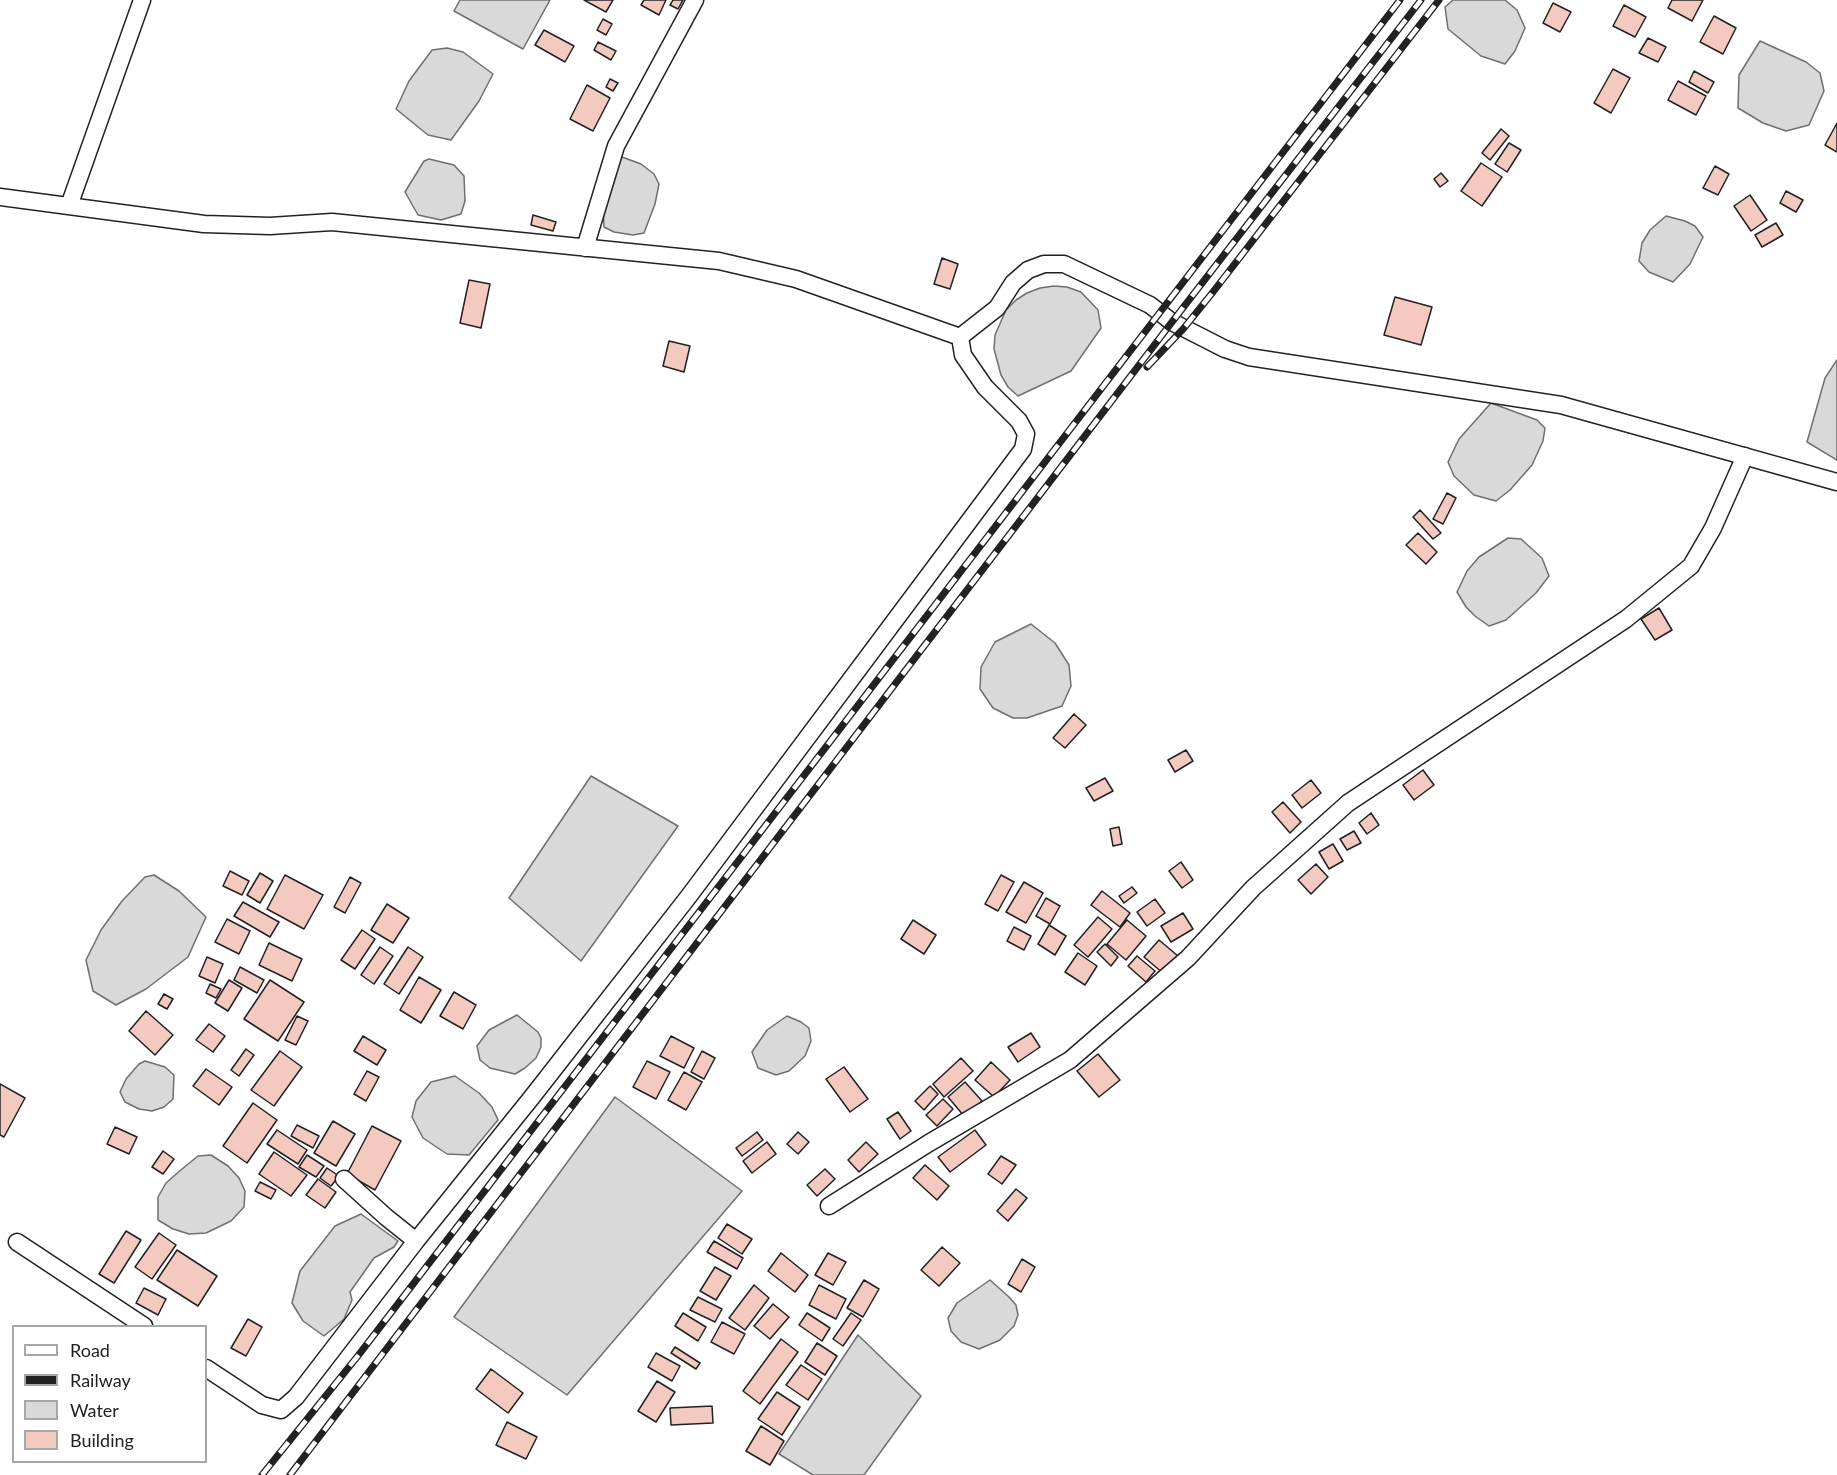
<!DOCTYPE html>
<style>
body{margin:0}
#map{position:relative;width:1837px;height:1475px;overflow:hidden;background:#fff;font-family:Lato,sans-serif}
canvas{display:block}
.legend{position:absolute;left:12px;top:1325px;width:195px;height:138px;box-sizing:border-box;background:#fff;border:2px solid #a7a7a7;margin:0;padding:8px 10px;list-style:none;font-size:18px;color:#222}
.legend li{display:flex;align-items:center;gap:12px;height:30px}
.legend b{width:30px;border:2px solid #a7a7a7}
</style>
<div id="map">
<canvas width="1837" height="1475"></canvas>
<ul class="legend">
<li><b style="height:8px;background:#fff"></b>Road</li>
<li><b style="height:8px;background:#222"></b>Railway</li>
<li><b style="height:16px;background:#d9d9d9"></b>Water</li>
<li><b style="height:16px;background:#f3c9c0"></b>Building</li>
</ul>
</div>
<script>
const c = document.querySelector('canvas').getContext('2d');
c.lineJoin = 'round';
function fillPath(path, color) { c.fillStyle = color; c.fill(path, 'evenodd'); }
const poly = rows => new Path2D(rows.map(r => 'M' + r).join(''));
function stroke(path, color, width, dash) { c.strokeStyle = color; c.lineWidth = width; c.lineCap = dash ? 'butt' : 'round'; c.setLineDash(dash || []); c.stroke(path); }
const water = poly([
 [460,0,550,0,523,49,454,11,460,0],
 [1453,0,1505,0,1517,10,1525,28,1515,51,1505,64,1481,56,1448,29,1445,7,1453,0],
 [1760,41,1806,62,1820,73,1824,91,1809,125,1786,131,1763,123,1738,108,1739,75,1760,41],
 [447,48,463,52,493,74,479,101,451,140,428,135,396,109,409,81,432,50,447,48],
 [622,157,641,164,654,174,659,184,655,204,644,233,633,235,614,232,604,227,603,204,607,179,622,157],
 [429,159,454,165,464,176,465,201,461,214,441,220,418,215,405,192,424,161,429,159],
 [1666,216,1685,221,1695,226,1703,237,1690,264,1673,282,1649,272,1639,261,1642,243,1650,230,1666,216],
 [1054,286,1067,287,1081,292,1098,310,1101,328,1071,371,1018,396,1008,387,1001,375,994,349,995,335,1006,310,1016,300,1027,293,1040,288,1054,286],
 [1837,360,1837,460,1807,442,1825,378,1837,360],
 [1491,403,1537,420,1545,428,1543,441,1532,465,1510,490,1496,501,1474,495,1454,476,1448,462,1459,439,1491,403],
 [1508,538,1521,539,1542,558,1549,576,1536,593,1506,620,1489,626,1475,616,1466,607,1457,592,1467,571,1479,557,1508,538],
 [1031,624,1055,643,1069,665,1071,686,1062,706,1027,718,1013,718,993,708,980,689,981,667,995,642,1031,624],
 [591,776,678,826,581,961,509,898,591,776],
 [154,875,179,891,206,917,188,957,146,989,116,1005,93,991,86,960,101,930,122,901,145,877,154,875],
 [517,1015,538,1032,541,1038,541,1047,536,1058,525,1068,515,1074,490,1068,480,1060,477,1046,489,1030,517,1015],
 [787,1016,801,1022,809,1028,811,1041,805,1056,789,1071,776,1075,758,1068,752,1052,767,1030,787,1016],
 [145,1061,165,1067,174,1075,173,1099,164,1107,152,1111,139,1109,125,1102,120,1092,126,1079,139,1064,145,1061],
 [455,1076,479,1093,492,1107,498,1120,469,1155,447,1154,423,1138,412,1117,416,1101,431,1082,455,1076],
 [615,1097,742,1191,567,1395,454,1317,615,1097],
 [211,1155,228,1166,239,1178,245,1191,244,1207,231,1221,206,1233,189,1234,173,1229,158,1220,158,1197,166,1183,182,1169,198,1156,211,1155],
 [361,1214,398,1241,394,1247,374,1258,350,1292,352,1300,344,1319,324,1336,303,1321,292,1303,300,1271,335,1226,361,1214],
 [990,1280,1009,1297,1016,1305,1018,1315,1014,1326,1000,1340,979,1349,961,1342,951,1331,948,1318,957,1303,990,1280],
 [858,1335,921,1396,864,1475,813,1475,779,1454,858,1335]
]);
const building = poly([
 [584,0,613,0,606,12,584,0],
 [644,0,666,0,659,15,641,5,644,0],
 [673,0,683,0,678,9,670,5,673,0],
 [1672,0,1703,0,1692,21,1668,8,1672,0],
 [1553,3,1571,12,1560,32,1543,23,1553,3],
 [1624,5,1646,17,1635,37,1613,26,1624,5],
 [1714,16,1736,28,1723,54,1700,42,1714,16],
 [603,19,612,24,606,35,597,30,603,19],
 [544,30,574,46,565,62,535,45,544,30],
 [1648,38,1666,47,1658,62,1639,53,1648,38],
 [598,42,616,51,611,60,594,50,598,42],
 [1613,69,1630,78,1611,113,1594,103,1613,69],
 [1694,71,1714,82,1708,93,1689,82,1694,71],
 [610,79,618,83,613,91,606,87,610,79],
 [1678,81,1706,96,1696,115,1668,100,1678,81],
 [587,85,610,98,593,131,570,119,587,85],
 [1837,123,1837,152,1825,145,1837,123],
 [1501,129,1509,136,1490,160,1482,153,1501,129],
 [1509,143,1521,150,1507,172,1495,164,1509,143],
 [1481,163,1502,177,1482,206,1461,191,1481,163],
 [1715,166,1729,174,1718,195,1703,188,1715,166],
 [1441,173,1448,181,1440,187,1434,179,1441,173],
 [1786,191,1803,200,1796,212,1780,203,1786,191],
 [1750,195,1767,220,1751,231,1734,206,1750,195],
 [533,215,556,222,553,231,531,225,533,215],
 [1776,223,1783,235,1762,247,1755,235,1776,223],
 [942,258,958,264,950,289,934,284,942,258],
 [469,280,490,284,481,328,460,323,469,280],
 [1395,297,1432,307,1421,345,1384,335,1395,297],
 [669,341,690,346,684,372,663,366,669,341],
 [1447,493,1456,498,1443,524,1433,519,1447,493],
 [1420,510,1441,533,1433,539,1413,517,1420,510],
 [1418,533,1437,552,1426,564,1406,545,1418,533],
 [1659,608,1672,630,1655,640,1641,619,1659,608],
 [1074,714,1086,725,1065,748,1053,738,1074,714],
 [1186,750,1193,761,1175,772,1168,760,1186,750],
 [1423,770,1434,785,1414,800,1403,785,1423,770],
 [1105,778,1113,791,1094,801,1086,788,1105,778],
 [1311,780,1321,793,1302,808,1292,795,1311,780],
 [1283,802,1301,822,1290,833,1272,812,1283,802],
 [1371,813,1379,825,1367,834,1359,823,1371,813],
 [1119,827,1122,844,1113,846,1110,829,1119,827],
 [1354,831,1361,843,1347,850,1340,839,1354,831],
 [1333,844,1343,861,1329,869,1319,852,1333,844],
 [1181,862,1193,880,1182,888,1169,871,1181,862],
 [1316,864,1328,877,1311,894,1298,880,1316,864],
 [230,871,249,881,242,895,223,886,230,871],
 [260,873,273,881,260,903,247,895,260,873],
 [285,875,323,895,304,929,267,909,285,875],
 [1001,875,1014,882,998,911,985,904,1001,875],
 [350,877,361,883,345,913,334,907,350,877],
 [1024,882,1043,893,1026,923,1006,912,1024,882],
 [1132,887,1137,893,1124,903,1119,896,1132,887],
 [1102,891,1130,913,1120,927,1091,905,1102,891],
 [1046,898,1060,906,1050,924,1036,916,1046,898],
 [1155,899,1165,913,1147,926,1137,912,1155,899],
 [243,902,279,922,270,937,234,916,243,902],
 [387,904,409,918,393,943,371,930,387,904],
 [1183,913,1193,929,1171,942,1161,926,1183,913],
 [1098,917,1112,929,1088,957,1074,945,1098,917],
 [227,919,250,931,239,954,215,942,227,919],
 [913,920,936,935,924,954,901,939,913,920],
 [1127,920,1146,936,1126,960,1107,944,1127,920],
 [1049,925,1066,936,1055,955,1038,944,1049,925],
 [1014,927,1031,936,1024,950,1007,941,1014,927],
 [362,930,375,939,355,969,341,960,362,930],
 [1159,940,1178,956,1164,974,1144,957,1159,940],
 [269,943,302,959,292,981,259,965,269,943],
 [1105,944,1118,957,1111,966,1097,952,1105,944],
 [380,947,393,956,374,984,361,975,380,947],
 [408,947,423,957,399,994,384,984,408,947],
 [1078,953,1097,966,1085,985,1065,972,1078,953],
 [1137,956,1155,971,1146,982,1128,966,1137,956],
 [207,957,223,964,215,983,199,976,207,957],
 [240,967,264,980,257,993,234,980,240,967],
 [419,977,441,990,421,1023,400,1010,419,977],
 [229,980,242,988,228,1011,215,1003,229,980],
 [270,980,304,1002,278,1041,244,1019,270,980],
 [210,984,221,989,216,998,206,993,210,984],
 [454,992,476,1005,463,1029,440,1016,454,992],
 [164,994,173,999,167,1009,158,1004,164,994],
 [146,1011,173,1035,155,1055,129,1031,146,1011],
 [297,1016,308,1021,296,1045,285,1040,297,1016],
 [209,1024,225,1036,213,1052,196,1040,209,1024],
 [1031,1033,1040,1047,1018,1062,1008,1047,1031,1033],
 [363,1036,386,1050,377,1065,354,1051,363,1036],
 [671,1036,694,1048,684,1068,660,1056,671,1036],
 [246,1049,254,1055,239,1076,231,1070,246,1049],
 [280,1051,302,1067,274,1106,251,1090,280,1051],
 [702,1051,715,1058,704,1079,691,1072,702,1051],
 [1098,1054,1120,1080,1099,1097,1077,1071,1098,1054],
 [961,1058,973,1071,944,1097,933,1084,961,1058],
 [647,1061,670,1072,656,1099,633,1087,647,1061],
 [991,1062,1010,1080,994,1097,975,1080,991,1062],
 [844,1067,868,1099,850,1112,826,1079,844,1067],
 [206,1069,232,1087,219,1105,193,1086,206,1069],
 [367,1071,379,1077,366,1101,354,1094,367,1071],
 [684,1072,702,1082,686,1110,668,1100,684,1072],
 [965,1082,982,1101,964,1116,948,1097,965,1082],
 [0,1084,25,1098,4,1137,0,1135,0,1084],
 [930,1086,938,1094,924,1110,915,1101,930,1086],
 [943,1099,953,1109,937,1126,926,1115,943,1099],
 [253,1103,277,1120,247,1163,223,1146,253,1103],
 [898,1112,911,1131,900,1139,887,1119,898,1112],
 [333,1121,355,1134,336,1166,314,1153,333,1121],
 [297,1125,319,1136,313,1148,291,1136,297,1125],
 [372,1126,401,1141,375,1190,347,1174,372,1126],
 [115,1127,137,1137,129,1154,107,1144,115,1127],
 [277,1130,307,1150,298,1164,267,1144,277,1130],
 [975,1130,986,1145,950,1172,938,1157,975,1130],
 [757,1132,763,1140,742,1156,736,1148,757,1132],
 [798,1132,809,1142,798,1154,787,1144,798,1132],
 [767,1142,776,1154,752,1173,743,1161,767,1142],
 [866,1142,878,1154,859,1172,848,1160,866,1142],
 [163,1151,174,1159,163,1174,152,1167,163,1151],
 [274,1152,307,1175,291,1196,259,1174,274,1152],
 [307,1155,324,1166,316,1177,299,1167,307,1155],
 [1001,1156,1016,1165,1002,1184,988,1174,1001,1156],
 [925,1165,949,1186,937,1200,913,1178,925,1165],
 [327,1168,339,1176,331,1186,320,1178,327,1168],
 [825,1169,835,1179,817,1196,807,1185,825,1169],
 [318,1179,336,1192,325,1208,306,1195,318,1179],
 [260,1182,276,1190,271,1199,255,1191,260,1182],
 [1016,1189,1027,1198,1008,1221,997,1211,1016,1189],
 [727,1224,752,1239,742,1254,718,1238,727,1224],
 [126,1231,141,1240,114,1283,99,1274,126,1231],
 [159,1233,176,1245,152,1279,135,1267,159,1233],
 [714,1241,743,1258,737,1269,707,1252,714,1241],
 [942,1247,960,1263,939,1286,921,1270,942,1247],
 [177,1250,217,1276,198,1306,157,1280,177,1250],
 [781,1253,808,1275,795,1292,768,1271,781,1253],
 [828,1253,846,1262,833,1285,815,1275,828,1253],
 [1022,1259,1035,1267,1021,1292,1008,1284,1022,1259],
 [715,1267,731,1276,716,1300,700,1291,715,1267],
 [864,1280,879,1289,863,1317,847,1308,864,1280],
 [754,1285,769,1298,745,1330,729,1318,754,1285],
 [819,1285,846,1299,836,1319,809,1305,819,1285],
 [144,1288,166,1299,158,1315,136,1303,144,1288],
 [698,1297,722,1309,715,1322,690,1310,698,1297],
 [773,1304,789,1317,770,1339,754,1326,773,1304],
 [683,1313,706,1327,698,1341,675,1326,683,1313],
 [807,1313,830,1328,822,1341,799,1325,807,1313],
 [851,1313,861,1320,843,1346,833,1339,851,1313],
 [248,1319,262,1327,246,1356,231,1348,248,1319],
 [722,1322,745,1334,734,1354,711,1342,722,1322],
 [781,1339,798,1352,760,1404,743,1391,781,1339],
 [817,1343,837,1356,825,1375,805,1362,817,1343],
 [675,1347,700,1363,696,1369,671,1353,675,1347],
 [656,1353,680,1366,672,1381,648,1367,656,1353],
 [801,1365,822,1379,808,1400,786,1385,801,1365],
 [491,1369,523,1393,508,1413,476,1389,491,1369],
 [657,1381,675,1392,656,1422,638,1411,657,1381],
 [777,1392,800,1407,782,1435,758,1419,777,1392],
 [712,1406,713,1423,671,1425,670,1408,712,1406],
 [507,1422,537,1437,526,1459,496,1445,507,1422],
 [761,1426,784,1441,770,1465,746,1451,761,1426]
]);
const street = poly([
 [0,197,204,224,270,226,332,222,719,261,796,279,960,337,997,308,1013,283,1028,270,1044,264,1064,264,1150,305,1172,322,1225,349,1249,357,1561,405,1837,482],
 [69,206,142,0],
 [585,248,616,146,695,0],
 [344,1179,386,1217,416,1241,532,1097,689,896,1023,449,1026,434,1019,421,985,387,963,355,960,337],
 [829,1206,929,1143,1070,1060,1188,958,1253,888,1348,803,1626,619,1691,566,1713,528,1745,456],
 [17,1242,144,1326],
 [206,1368,262,1405,281,1410,296,1397,416,1241]
]);
const rail = poly([
 [1147,367,1184,328,1213,292,1439,0],
 [262,1475,357,1357,1400,0],
 [290,1475,1172,322,1421,0]
]);
fillPath(water, '#d9d9d9');
stroke(water, '#6f6f6f', 1.5);
fillPath(building, '#f3c9c0');
stroke(building, '#222', 1.5);
stroke(street, '#222', 19);
stroke(street, '#fff', 16);
stroke(rail, '#222', 7);
stroke(rail, '#fff', 4.5, [14]);
</script>
